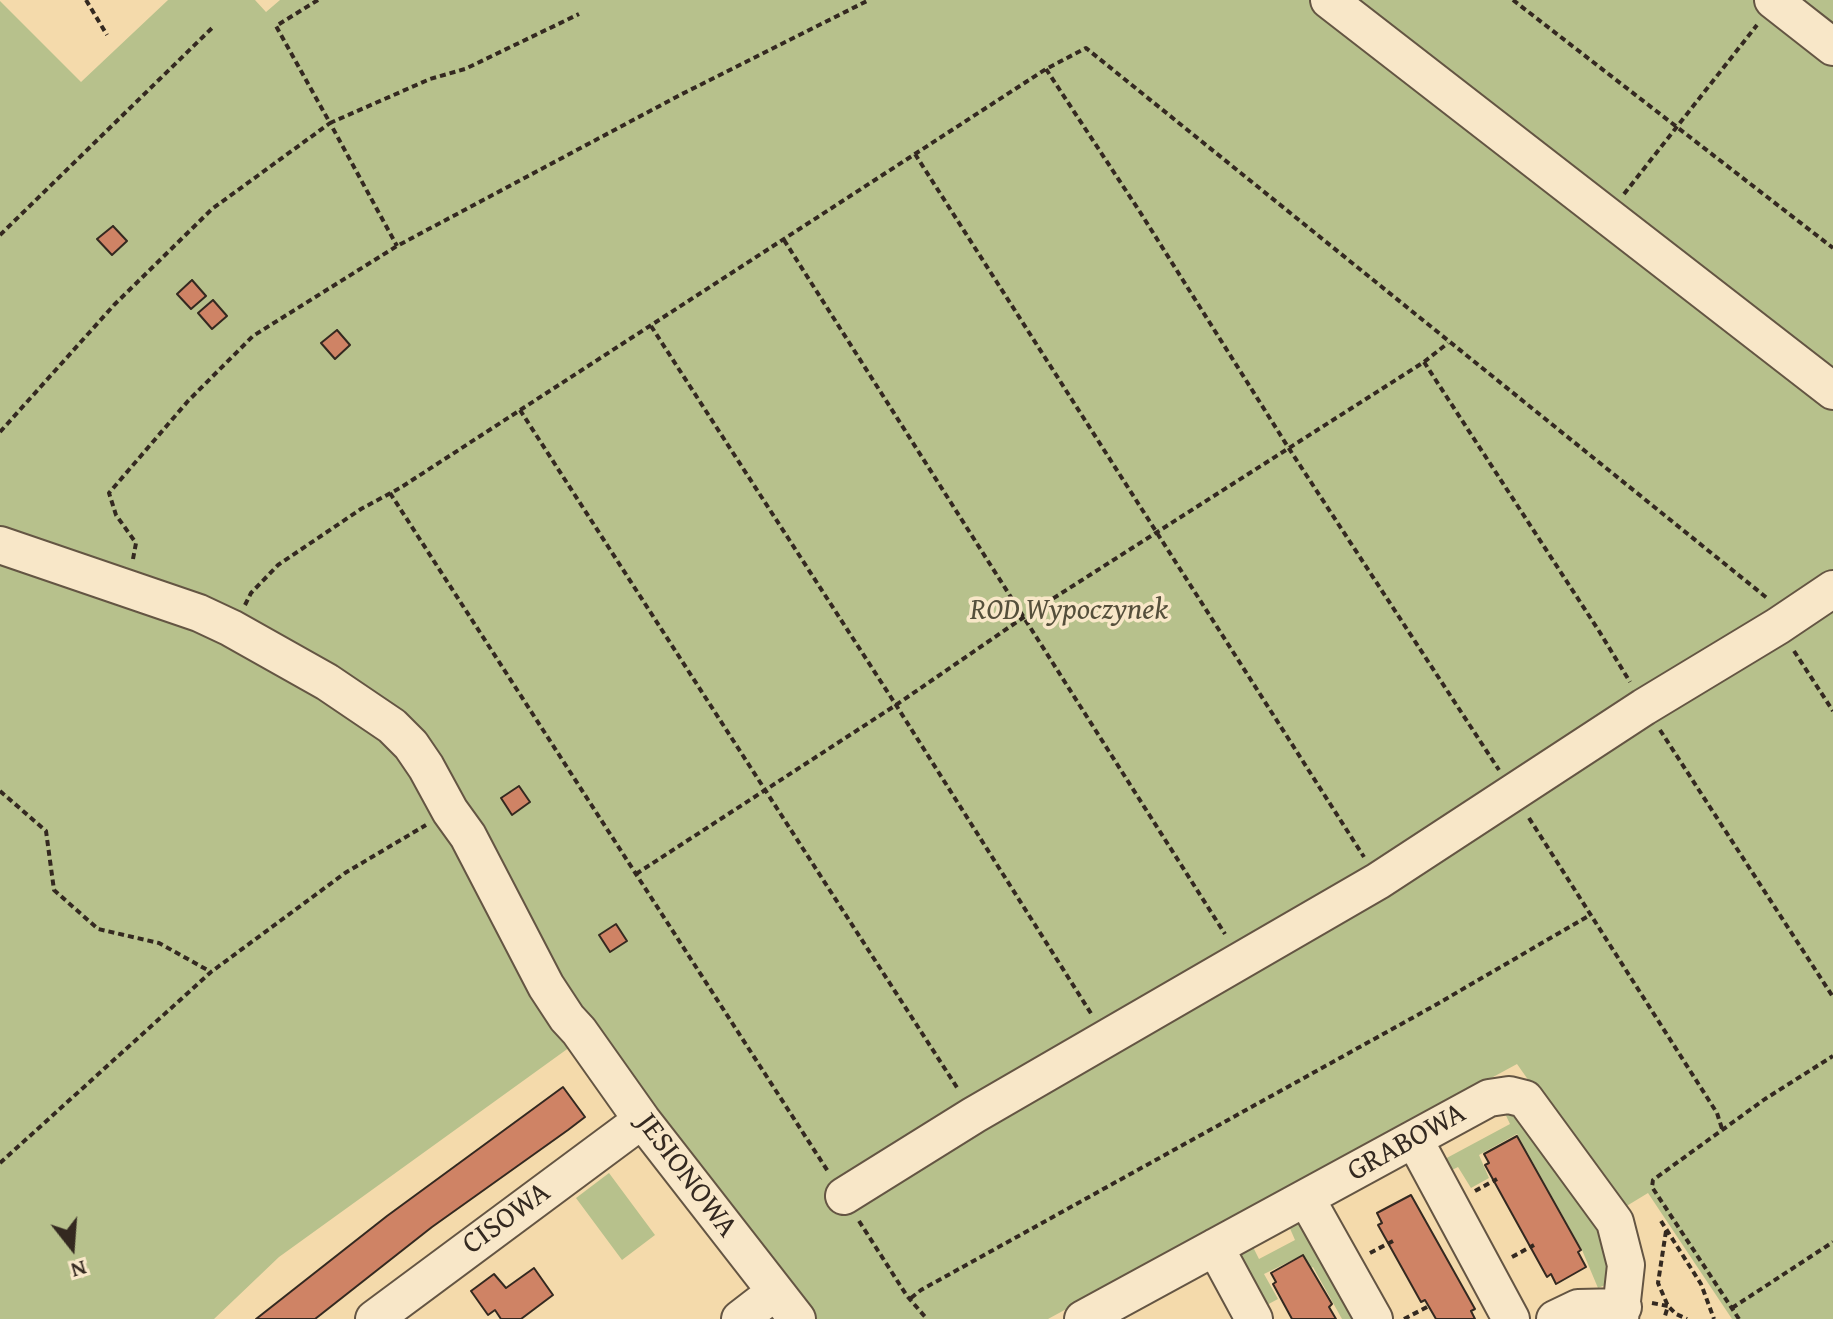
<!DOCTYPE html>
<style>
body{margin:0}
#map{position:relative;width:1833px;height:1319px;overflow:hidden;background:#f4daab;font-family:"Gentium Book Plus",serif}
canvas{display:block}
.north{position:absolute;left:32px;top:1207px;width:80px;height:80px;-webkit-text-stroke:6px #f8e7c8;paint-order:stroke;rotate:163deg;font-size:22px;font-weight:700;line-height:32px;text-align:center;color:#342920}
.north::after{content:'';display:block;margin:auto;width:28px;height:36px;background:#342920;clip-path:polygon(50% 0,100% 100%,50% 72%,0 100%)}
</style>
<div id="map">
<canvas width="1833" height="1319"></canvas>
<div class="north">N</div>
</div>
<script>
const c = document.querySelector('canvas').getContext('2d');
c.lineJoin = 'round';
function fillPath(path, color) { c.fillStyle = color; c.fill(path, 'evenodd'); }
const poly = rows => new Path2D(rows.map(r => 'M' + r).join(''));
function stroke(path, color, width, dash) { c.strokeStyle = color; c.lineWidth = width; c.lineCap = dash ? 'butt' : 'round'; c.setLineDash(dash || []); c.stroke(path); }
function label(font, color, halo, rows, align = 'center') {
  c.font = font + ' "Gentium Book Plus",serif'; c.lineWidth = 7; c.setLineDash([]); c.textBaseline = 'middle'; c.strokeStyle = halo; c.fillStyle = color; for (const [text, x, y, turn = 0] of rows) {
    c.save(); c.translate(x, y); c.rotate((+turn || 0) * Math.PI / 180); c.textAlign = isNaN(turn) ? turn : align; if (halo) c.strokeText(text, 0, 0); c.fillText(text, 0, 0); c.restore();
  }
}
const green = poly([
 [168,0,255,0,266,12,280,0,1833,0,1833,1319,1732,1319,1648,1193,1620,1210,1517,1064,1048,1319,812,1319,595,1029,279,1257,214,1319,0,1319,0,1,81,82],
 [1501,1105,1513,1105,1611,1240,1617,1280,1598,1288,1582,1250,1517,1134,1479,1155,1489,1178,1471,1188,1458,1167,1442,1175,1443,1160,1510,1124],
 [609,1173,655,1235,622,1260,576,1198],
 [1299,1223,1304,1224,1362,1319,1342,1319,1313,1267,1311,1268,1303,1255,1264,1274,1278,1299,1261,1308,1237,1254,1251,1243,1259,1259,1295,1240,1288,1224]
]);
const building = poly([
 [113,226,127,241,112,255,97,239,113,226],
 [192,280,206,296,191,309,177,294,192,280],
 [213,300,227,316,212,329,198,313,213,300],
 [337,330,350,345,335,359,321,343,337,330],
 [519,786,530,802,512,815,501,798,519,786],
 [616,924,627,941,610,952,599,935,616,924],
 [563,1087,585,1117,568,1130,432,1227,315,1319,256,1319,387,1216,563,1087],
 [1517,1136,1581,1250,1578,1252,1586,1267,1556,1284,1551,1274,1547,1277,1485,1165,1489,1163,1484,1154,1517,1136],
 [1411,1195,1475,1309,1471,1311,1475,1319,1436,1319,1425,1300,1421,1302,1378,1225,1382,1223,1377,1213,1411,1195],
 [1303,1255,1332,1304,1329,1307,1336,1319,1292,1319,1273,1284,1276,1282,1271,1273,1303,1255],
 [534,1268,553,1295,521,1319,501,1319,495,1310,488,1315,471,1291,494,1274,506,1288,534,1268]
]);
const path = poly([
 [86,0,107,35],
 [318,0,276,26,330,123,430,79,465,69,579,14],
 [1513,0,1833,248],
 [1046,69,1140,212,1288,447,1499,770],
 [915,154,1364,857],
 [1624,194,1757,25],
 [0,235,212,28],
 [784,240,1225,934],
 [651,326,896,705,1092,1015],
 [1424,362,1599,631,1630,682],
 [520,410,958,1089],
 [0,432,114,305,212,209,330,123,397,246],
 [390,493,829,1173],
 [133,559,136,543,116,515,109,493,188,401,253,336,397,246,680,95,869,0],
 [245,605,251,593,278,565,361,509,400,488,1046,69,1086,48,1767,598],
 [1794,651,1833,711],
 [1660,730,1833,997],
 [0,791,46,831,54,890,98,929,159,943,211,972],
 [1529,818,1717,1113,1723,1132],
 [636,874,896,705,1024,617,1424,362,1448,343],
 [0,1163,211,972,345,873,426,825],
 [1475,1191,1497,1179],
 [859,1221,907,1296,927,1319],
 [1661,1221,1701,1284,1714,1319],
 [1666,1231,1658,1283,1668,1306,1676,1314,1687,1319],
 [1370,1253,1393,1241],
 [1512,1257,1534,1245],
 [911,1298,921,1290,1432,1007,1590,915],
 [1652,1303,1668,1306,1664,1319],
 [1732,1308,1833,1242],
 [1404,1319,1429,1306],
 [1739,1319,1652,1187,1653,1180,1765,1099,1833,1056]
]);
const minor = poly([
 [1329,0,1833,391],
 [1773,0,1833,47],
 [0,545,199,613,231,628,327,682,392,726,411,745,426,767,450,811,468,836,546,986,567,1018,579,1031,642,1120,797,1319],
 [1414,1139,1511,1319],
 [844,1196,974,1115,1378,881,1644,707,1778,626,1833,589],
 [1306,1198,1374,1319],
 [1215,1247,1254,1319],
 [374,1319,642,1120],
 [740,1319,775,1292],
 [1083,1319,1489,1098,1509,1095,1525,1099,1615,1222,1626,1265,1620,1319],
 [1555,1319,1578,1308,1623,1307]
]);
const parkNames = [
 ["ROD Wypoczynek",1069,611]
];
const streetNames = [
 ["GRABOWA",1407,1143,-29],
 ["JESIONOWA",686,1176,53],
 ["CISOWA",507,1219,-36]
];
fillPath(green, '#b7c18c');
fillPath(building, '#cf8365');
stroke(building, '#342920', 2);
stroke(minor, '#645543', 40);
stroke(path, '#342920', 4, [6, 4]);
stroke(minor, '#f8e7c8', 36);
label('italic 30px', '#554f3b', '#f8e7c8', parkNames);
label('30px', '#342920', '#f8e7c8', streetNames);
</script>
